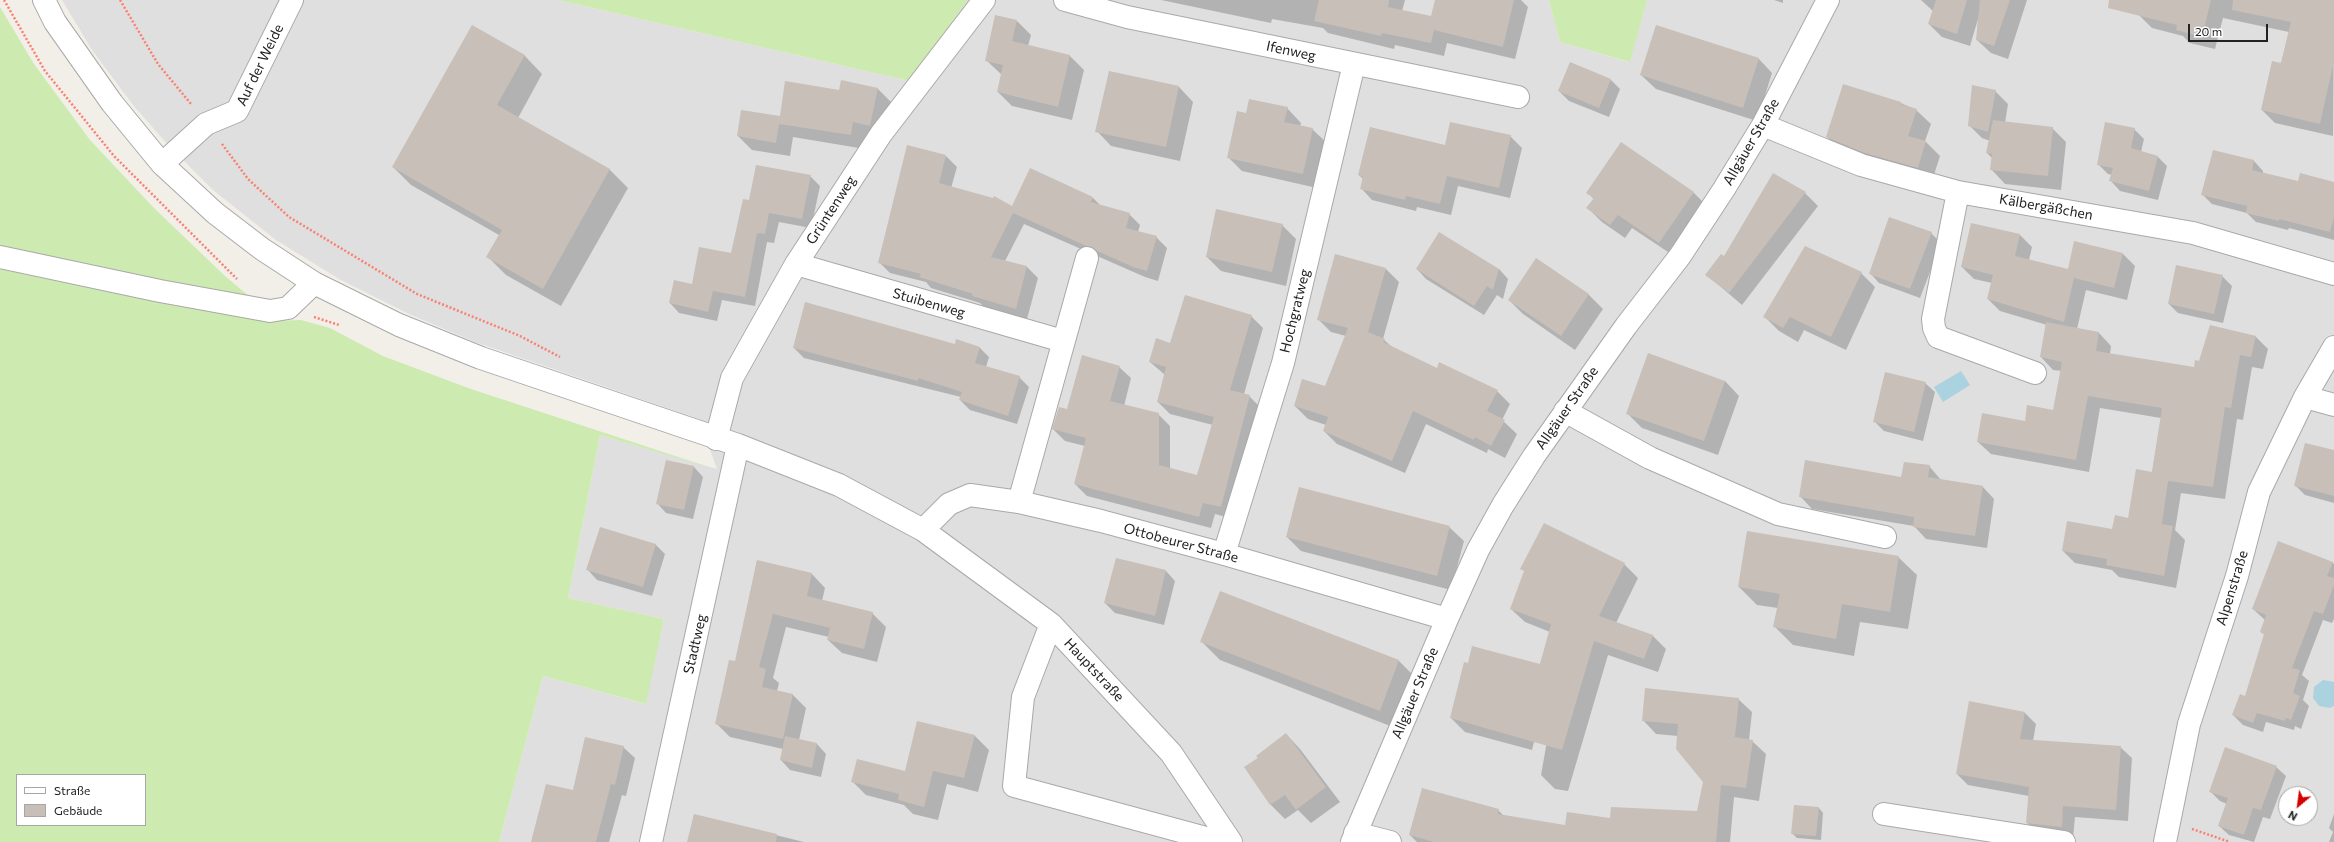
<!DOCTYPE html>
<meta charset="utf-8">
<style>
body{margin:0}
#map{position:relative;width:2334px;height:842px;overflow:hidden;background:#f2efe9;font-family:Commissioner,sans-serif}
canvas{display:block}
.legend{position:absolute;left:16px;top:774px;width:130px;height:52px;box-sizing:border-box;background:#fff;border:1px solid #a7a7a7;margin:0;padding:5px 7px;list-style:none;font-size:12px;color:#222}
.legend li{display:flex;align-items:center;gap:8px;height:20px}
.legend b{width:20px;border:1px solid #a7a7a7}
.north{position:absolute;left:2278px;top:786px;width:40px;height:40px;box-sizing:border-box;background:#fff;border:1px solid #a7a7a7;border-radius:50%;rotate:209deg;font-size:11px;font-weight:700;line-height:16px;text-align:center;color:#222}
.north::after{content:'';display:block;margin:auto;width:14px;height:18px;background:#d40000;clip-path:polygon(50% 0,100% 100%,50% 72%,0 100%)}
.scale{position:absolute;left:2188px;top:24px;width:80px;height:18px;box-sizing:border-box;border:2px solid #222;border-top:0;padding-left:5px;font-size:12px;line-height:14px;white-space:nowrap;color:#222;-webkit-text-stroke:3px #fff;paint-order:stroke}
</style>
<div id="map">
<canvas width="2334" height="842"></canvas>
<ul class="legend">
<li><b style="height:5px;background:#fff"></b>Straße</li>
<li><b style="height:11px;background:#c7bfb8"></b>Gebäude</li>
</ul>
<div class="north">N</div>
<div class="scale">20 m</div>
</div>
<script>
const c = document.querySelector('canvas').getContext('2d');
c.lineJoin = 'round';
function fillPath(path, color) { c.fillStyle = color; c.fill(path, 'evenodd'); }
const poly = rows => new Path2D(rows.map(r => 'M' + r).join(''));
function stroke(path, color, width, dash) { c.strokeStyle = color; c.lineWidth = width; c.lineCap = dash ? 'butt' : 'round'; c.setLineDash(dash || []); c.stroke(path); }
function label(font, color, halo, rows, align = 'center') {
  c.font = font + ' Commissioner,sans-serif'; c.lineWidth = 4; c.setLineDash([]); c.textBaseline = 'middle'; c.strokeStyle = halo; c.fillStyle = color; for (const [text, x, y, turn = 0] of rows) {
    c.save(); c.translate(x, y); c.rotate((+turn || 0) * Math.PI / 180); c.textAlign = isNaN(turn) ? turn : align; if (halo) c.strokeText(text, 0, 0); c.fillText(text, 0, 0); c.restore();
  }
}
const residential = poly([
 [62,0,558,0,909,81,968,0,1549,0,1560,42,1629,62,1647,0,2334,0,2334,842,499,842,543,676,645,704,664,619,568,598,600,435,717,469,699,419,475,342,409,314,339,279,276,240,213,190,168,145,133,105,92,50],
 [2286,794,2310,794,2310,818,2286,818]
]);
const grass = poly([
 [558,0,968,0,909,81],
 [1549,0,1647,0,1630,62,1560,42],
 [0,7,34,64,90,140,154,208,225,276,249,296,248,300,0,249],
 [0,265,270,321,301,320,330,328,383,356,471,389,718,470,600,435,568,598,664,619,646,704,543,676,499,842,0,842],
 [17,775,145,775,145,825,17,825]
]);
const water = poly([
 [1961,371,1970,385,1943,402,1934,387],
 [2323,680,2334,682,2334,706,2330,708,2319,706,2313,698,2314,687]
]);
const shadow = poly([
 [1161,0,1405,0,1402,11,1432,18,1436,0,1521,0,1528,7,1515,59,1447,43,1444,56,1395,45,1394,49,1328,33,1323,28,1272,19,1271,23],
 [1774,0,1783,0,1783,3],
 [1921,0,2027,0,2008,59,1991,53,1977,40,1978,19,1970,46,1942,37,1929,24,1933,11],
 [2142,0,2334,0,2333,136,2275,123,2262,110,2281,64,2289,32,2223,18,2215,49,2190,43,2183,36,2152,28,2139,15],
 [1017,21,1031,35,1028,46,1070,56,1084,70,1072,120,1012,106,998,92,1002,75,986,60],
 [524,55,542,74,518,118,610,170,628,188,561,306,506,275,487,256,499,235,411,185,393,167],
 [1758,58,1772,73,1757,121,1656,89,1641,75],
 [1611,80,1620,89,1609,117,1569,101,1559,91],
 [1179,87,1193,102,1180,161,1111,146,1097,131],
 [877,88,892,103,865,149,793,137,790,156,752,150,738,136,840,91],
 [1995,91,2008,104,2005,123,2052,128,2066,142,2061,190,2005,184,1991,169,1992,158,1987,153,1990,141,1982,138,1969,125],
 [1901,103,1916,110,1931,124,1925,141,1940,156,1932,181,1841,151,1827,137],
 [1287,108,1301,123,1300,126,1312,129,1327,143,1317,188,1242,171,1228,157,1247,114],
 [2134,129,2144,139,2141,152,2158,157,2167,166,2158,200,2120,191,2111,181,2112,175,2108,174,2098,164],
 [1510,136,1522,148,1510,198,1458,186,1451,215,1417,207,1416,211,1372,200,1361,188,1363,179,1359,175,1446,146],
 [946,156,957,167,951,188,1013,207,1093,198,1101,206,1129,214,1140,225,1138,232,1156,237,1167,248,1158,281,1145,277,1024,224,1005,261,1027,267,1038,278,1027,319,984,307,980,303,931,288,926,282,890,273,879,262],
 [2254,161,2263,171,2263,173,2299,182,2334,183,2334,240,2289,228,2288,230,2256,222,2247,213,2212,204,2202,194],
 [810,176,820,186,811,228,779,222,774,243,767,242,755,306,722,300,717,321,679,313,670,303,732,254,750,202],
 [1588,193,1694,193,1708,207,1674,256,1632,228,1625,238,1602,222,1588,208,1594,199],
 [1805,193,1818,206,1742,305,1707,275],
 [1282,225,1296,239,1286,286,1221,271,1207,257],
 [1931,233,1941,243,1920,298,1879,283,1870,273],
 [2020,235,2032,247,2029,260,2068,270,2123,254,2135,266,2127,300,2086,290,2077,329,2099,333,2111,346,2110,354,2195,368,2200,362,2256,337,2268,349,2263,369,2252,367,2243,420,2237,419,2225,499,2181,493,2175,530,2185,540,2176,588,2119,577,2112,570,2075,563,2063,551,2113,530,2129,519,2152,473,2161,418,2100,408,2089,472,1991,454,1978,442,2054,411,2062,371,2053,370,2041,357,2047,325,2000,311,1988,299,1992,283,1974,279,1962,267],
 [1537,259,1589,295,1603,309,1575,350,1523,314,1509,300],
 [1386,269,1399,282,1383,339,1392,347,1437,369,1497,391,1510,404,1502,420,1517,434,1505,458,1488,449,1487,453,1426,424,1405,473,1337,444,1324,431,1326,425,1308,419,1295,406,1326,388,1346,336,1331,332,1318,319],
 [1417,269,1499,269,1508,279,1503,299,1497,295,1484,315,1426,279],
 [1861,273,1875,287,1846,350,1804,330,1798,342,1779,331,1765,317],
 [2222,276,2232,286,2223,323,2178,313,2169,304],
 [1251,316,1263,328,1244,394,1249,396,1261,408,1233,519,1215,514,1211,528,1087,496,1075,484,1085,446,1065,441,1053,429,1068,410,1119,367,1131,378,1124,406,1158,414,1170,426,1170,469,1197,476,1213,425,1170,414,1158,402,1165,375,1150,362,1171,344],
 [955,345,980,348,989,357,986,367,1019,377,1029,387,1017,424,970,410,960,400,961,397,804,358,794,348],
 [1725,381,1739,396,1718,455,1642,428,1627,413],
 [1925,383,1935,392,1923,441,1884,431,1874,421],
 [2334,451,2334,503,2305,495,2295,485],
 [667,461,694,467,703,477,693,519,666,513,657,503],
 [1929,466,1941,480,1982,486,1994,499,1987,548,1926,539,1914,526,1812,509,1800,496,1902,478],
 [1449,527,1464,541,1451,590,1301,551,1287,537],
 [655,544,665,554,652,596,597,580,588,570],
 [1898,557,1917,575,1908,629,1860,622,1854,656,1793,645,1775,627,1778,608,1757,605,1739,587],
 [757,561,812,574,825,588,822,601,872,613,886,627,877,662,842,653,828,640,829,637,786,627,773,678,779,683,777,691,793,695,806,708,799,740,817,744,826,754,821,777,790,770,781,760,783,749,730,737,716,723,736,663],
 [2332,562,2334,564,2334,619,2332,623,2323,620,2302,675,2309,681,2303,700,2309,706,2301,729,2295,726,2294,730,2266,722,2263,732,2243,725,2233,715,2246,697,2265,635,2261,632,2265,620,2253,609],
 [1624,564,1638,578,1616,623,1652,635,1666,649,1658,672,1608,655,1568,791,1555,789,1541,775,1547,741,1535,738,1532,750,1465,732,1451,718,1540,665,1550,632,1525,622,1511,609],
 [1166,571,1175,581,1164,625,1115,613,1105,603],
 [1202,642,1399,661,1417,679,1398,729,1220,660],
 [1738,699,1752,712,1749,740,1752,741,1766,754,1759,801,1734,797,1730,842,1530,842,1566,826,1611,819,1698,812,1704,781,1678,736,1656,734,1643,720],
 [2025,713,2036,724,2033,741,2120,747,2132,758,2128,821,2075,817,2073,838,2039,835,2027,823,2029,796,1968,785,1957,774],
 [918,722,975,736,989,750,978,792,947,784,938,820,913,814,904,805,866,795,852,781,906,772],
 [1286,734,1300,749,1340,802,1311,823,1298,810,1285,819,1271,805,1246,768],
 [623,747,635,758,626,796,622,795,609,842,532,842,574,791],
 [2276,767,2286,776,2270,819,2263,817,2254,842,2229,835,2219,826,2227,804,2220,801,2210,791],
 [1819,808,1823,813,1821,840,1797,838,1792,833],
 [1498,810,1512,824,1508,842,1417,842,1410,835],
 [2334,814,2334,842,2329,842,2333,832,2329,828],
 [694,815,804,842,688,842]
]);
const building = poly([
 [1319,0,1389,0,1388,7,1431,16,1435,0,1514,0,1503,47,1434,30,1431,43,1382,33,1381,36,1314,21],
 [1936,0,1967,0,1957,34,1928,24],
 [1980,0,2010,0,1994,46,1976,40],
 [2109,0,2211,0,2202,37,2176,30,2177,25,2108,8],
 [2233,0,2334,0,2334,61,2320,124,2261,110,2272,61,2281,63,2291,22,2232,10],
 [995,15,1017,20,1012,41,1070,55,1058,107,997,92,1003,65,985,61],
 [472,25,525,55,497,105,610,169,543,289,486,257,502,230,392,167],
 [1656,25,1759,58,1743,108,1640,75],
 [1570,62,1611,79,1599,108,1558,91],
 [1109,71,1179,86,1166,147,1095,132],
 [841,80,878,88,870,126,853,122,851,135,779,124,776,143,737,136,741,110,780,116,785,81,839,90],
 [1843,84,1901,102,1901,104,1917,109,1908,136,1926,141,1918,168,1865,153,1826,137],
 [1972,85,1996,90,1988,132,1968,126],
 [1249,99,1288,107,1284,122,1313,128,1303,174,1227,158,1237,111,1246,113],
 [1993,120,2053,127,2048,176,1990,170,1992,154,1986,153],
 [1450,122,1511,135,1499,188,1447,176,1440,204,1406,196,1405,200,1360,189,1363,177,1358,175,1370,127,1445,145],
 [2105,122,2135,128,2131,148,2158,156,2149,191,2109,181,2113,168,2097,165],
 [1621,142,1694,192,1659,243,1618,215,1610,225,1586,208,1594,198,1586,193],
 [907,145,946,155,939,183,993,198,994,196,1012,206,1030,168,1093,197,1091,202,1130,213,1126,228,1157,236,1147,271,1133,267,1013,213,991,257,1027,266,1016,309,972,296,973,294,919,277,921,274,878,263],
 [2213,150,2254,160,2252,170,2298,181,2300,173,2334,182,2334,217,2330,232,2279,219,2279,221,2246,213,2247,206,2201,195],
 [756,165,811,175,802,219,769,213,765,234,757,233,745,297,713,291,708,312,669,303,674,280,692,284,699,247,731,253,743,199,749,200],
 [1773,173,1806,192,1729,293,1705,275,1721,254,1724,256],
 [1216,209,1283,224,1272,272,1206,257],
 [1889,217,1932,232,1910,289,1869,274],
 [1971,223,2020,234,2015,256,2068,269,2074,241,2123,253,2114,288,2074,278,2064,322,1987,299,1993,275,1961,267],
 [1439,232,1499,269,1493,290,1487,286,1474,306,1416,269],
 [1805,246,1862,272,1831,337,1790,317,1783,328,1763,317],
 [1335,254,1386,268,1368,332,1385,339,1383,342,1437,368,1439,362,1498,390,1487,411,1505,420,1491,446,1475,437,1474,440,1413,411,1392,461,1323,431,1328,417,1294,406,1302,379,1325,386,1348,328,1317,320],
 [1536,258,1589,294,1561,336,1508,300],
 [2176,265,2223,275,2214,314,2168,304],
 [1185,295,1252,315,1230,390,1250,395,1221,507,1203,503,1199,517,1074,484,1086,438,1052,429,1059,407,1067,409,1082,355,1120,366,1110,401,1159,413,1159,465,1197,475,1214,417,1157,402,1166,367,1149,362,1156,338,1170,343],
 [805,302,955,344,956,339,980,347,975,363,1020,376,1008,416,959,400,962,392,918,378,918,381,793,348],
 [2046,322,2099,332,2096,351,2194,367,2195,360,2199,361,2210,325,2256,336,2251,357,2240,355,2231,408,2225,407,2213,487,2168,481,2162,524,2173,526,2164,576,2106,565,2107,559,2062,551,2067,521,2112,529,2115,515,2128,518,2136,469,2152,472,2162,408,2088,396,2076,460,1977,442,1982,413,2025,421,2027,405,2053,410,2062,362,2040,357],
 [1648,353,1725,381,1704,441,1626,414],
 [1885,372,1926,382,1914,432,1873,422],
 [2305,443,2334,450,2334,496,2294,486],
 [666,460,694,466,684,510,656,504],
 [1805,460,1901,477,1904,462,1930,465,1928,477,1983,486,1975,536,1913,527,1914,517,1799,497],
 [1299,487,1450,526,1437,576,1286,537],
 [1544,523,1625,563,1599,616,1653,635,1644,659,1594,641,1562,750,1450,718,1464,662,1468,663,1472,646,1540,664,1551,624,1510,609,1524,571,1520,569],
 [600,527,656,544,643,587,586,570],
 [1747,531,1899,556,1890,612,1842,604,1836,639,1773,627,1780,594,1738,587],
 [2278,541,2333,562,2327,576,2334,578,2334,585,2323,614,2314,611,2292,668,2300,670,2293,693,2300,696,2291,720,2286,718,2285,721,2257,713,2253,723,2232,715,2240,694,2245,696,2264,634,2260,632,2266,615,2252,609],
 [1116,558,1166,570,1155,616,1104,603],
 [757,560,812,573,807,596,873,612,864,649,827,640,830,628,773,614,759,667,766,669,762,687,793,694,783,739,715,724,729,660,735,661],
 [1220,591,1399,660,1380,711,1200,642],
 [1645,688,1739,698,1735,737,1753,740,1746,788,1721,785,1716,842,1434,842,1409,835,1422,788,1499,809,1498,814,1565,825,1567,812,1610,818,1611,807,1697,811,1703,782,1676,749,1678,724,1642,721],
 [1969,701,2025,712,2020,739,2121,746,2116,810,2063,806,2062,827,2026,823,2029,787,1956,774],
 [917,721,975,735,964,778,933,771,924,807,898,800,899,794,851,782,857,759,905,771],
 [1286,733,1326,787,1296,810,1285,795,1270,805,1244,767,1258,758,1256,756],
 [785,736,817,743,812,768,780,760],
 [585,737,624,746,615,785,611,784,596,842,531,842,546,784,573,790],
 [2225,747,2277,766,2261,810,2253,808,2244,835,2218,826,2228,798,2209,792],
 [1794,805,1819,807,1816,836,1791,834],
 [694,814,777,834,776,842,687,842]
]);
const path = poly([
 [4,0,45,71,114,156,237,279],
 [120,0,158,64,191,104],
 [222,144,248,179,289,217,417,294,520,336,560,357],
 [314,317,339,325],
 [2192,829,2230,842]
]);
const minor = poly([
 [44,0,55,22,112,103,162,164,215,213,262,249,314,283,399,325,481,358,738,445,839,485,923,530,1051,624,1171,753,1231,842],
 [1065,0,1127,17,1518,97],
 [1763,125,1861,165,1958,192,2193,233,2334,274],
 [162,164,206,124,237,111,292,0],
 [1958,192,1933,319,1934,328,1938,337,2035,373],
 [0,257,160,291,270,311,288,308,314,283],
 [796,264,1063,341],
 [2305,397,2334,405],
 [1565,411,1650,458,1778,514,1885,537],
 [716,439,732,378,796,264,881,134,984,0],
 [1019,502,1087,258],
 [923,530,949,504,970,495,1019,502,1101,521,1224,554,1447,619],
 [1224,554,1283,363,1354,64],
 [1051,624,1023,697,1014,786,1221,842],
 [1884,814,2064,842],
 [1355,833,1390,842],
 [651,842,738,445],
 [1352,842,1447,619,1478,550,1503,505,1534,456,1626,326,1680,256,1724,189,1763,125,1828,0],
 [2165,842,2189,724,2237,576,2259,492,2305,397,2334,347]
]);
const streetNames = [
 ["Ifenweg",1291,51,12],
 ["Auf der Weide",260,65,-64],
 ["Allgäuer Straße",1751,142,-60],
 ["Kälbergäßchen",2046,207,10],
 ["Grüntenweg",831,210,-57],
 ["Stuibenweg",929,303,16],
 ["Hochgratweg",1295,311,-76],
 ["Allgäuer Straße",1567,408,-55],
 ["Ottobeurer Straße",1181,543,15],
 ["Alpenstraße",2232,588,-73],
 ["Stadtweg",695,644,-77],
 ["Hauptstraße",1094,670,47],
 ["Allgäuer Straße",1415,693,-67]
];
fillPath(residential, '#e0dfdf');
fillPath(grass, '#cdebb0');
fillPath(water, '#aad3df');
fillPath(shadow, '#0003');
fillPath(building, '#c7bfb8');
stroke(minor, '#a9a9a9', 24);
stroke(path, '#fa8072', 2.5, [2, 2]);
stroke(minor, '#fff', 22);
label('14px', '#222', '#fff', streetNames);
</script>
